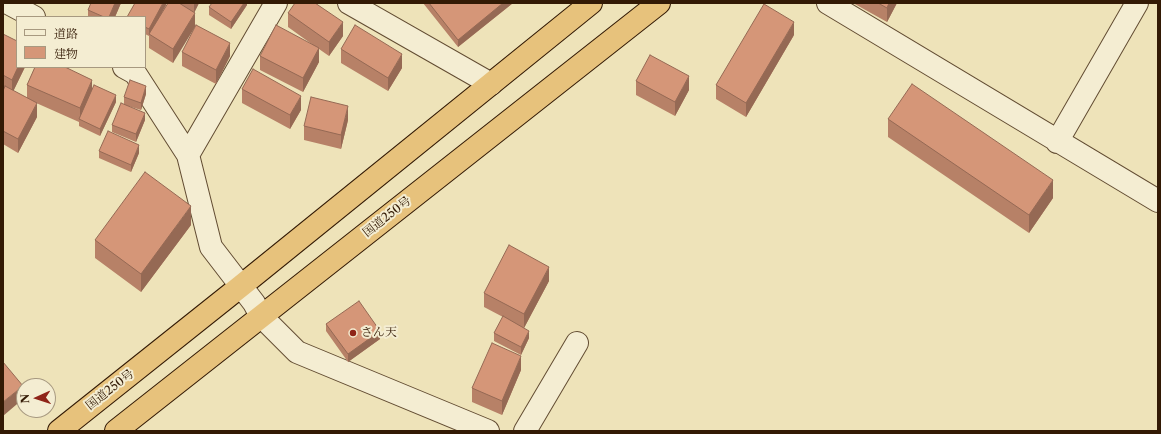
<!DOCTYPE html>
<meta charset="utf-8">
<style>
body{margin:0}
#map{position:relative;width:1161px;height:434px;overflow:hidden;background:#eee3b9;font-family:"Libre Caslon Text","Noto Serif JP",serif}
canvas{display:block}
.frame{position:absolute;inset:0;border:4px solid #331a05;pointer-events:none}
.legend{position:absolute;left:16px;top:16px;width:130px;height:52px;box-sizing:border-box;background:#f4edd2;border:1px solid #a79980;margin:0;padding:5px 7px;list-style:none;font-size:12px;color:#331a05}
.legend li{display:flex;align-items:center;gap:8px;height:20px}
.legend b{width:20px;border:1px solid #a79980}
.north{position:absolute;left:16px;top:378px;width:40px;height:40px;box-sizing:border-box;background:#f4edd2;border:1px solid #a79980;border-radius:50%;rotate:267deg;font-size:11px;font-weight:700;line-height:16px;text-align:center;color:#331a05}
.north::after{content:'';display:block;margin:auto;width:14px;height:18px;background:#8f2418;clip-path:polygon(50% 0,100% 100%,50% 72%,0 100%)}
</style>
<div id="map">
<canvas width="1161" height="434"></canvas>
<div class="frame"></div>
<ul class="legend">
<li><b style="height:5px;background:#f4edd2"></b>道路</li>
<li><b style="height:11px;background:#d59678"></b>建物</li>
</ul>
<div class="north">N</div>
</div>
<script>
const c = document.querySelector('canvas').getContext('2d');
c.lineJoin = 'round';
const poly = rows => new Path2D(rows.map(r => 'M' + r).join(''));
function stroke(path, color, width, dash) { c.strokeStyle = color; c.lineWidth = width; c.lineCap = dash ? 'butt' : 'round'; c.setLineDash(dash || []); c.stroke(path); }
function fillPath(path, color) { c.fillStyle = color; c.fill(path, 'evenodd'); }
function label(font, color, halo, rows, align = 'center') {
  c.font = font + ' "Libre Caslon Text","Noto Serif JP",serif'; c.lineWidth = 4; c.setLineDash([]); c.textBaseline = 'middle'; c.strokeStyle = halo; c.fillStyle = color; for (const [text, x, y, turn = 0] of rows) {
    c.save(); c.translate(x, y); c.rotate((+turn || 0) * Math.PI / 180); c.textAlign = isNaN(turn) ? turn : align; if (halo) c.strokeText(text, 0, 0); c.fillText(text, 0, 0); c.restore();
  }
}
const street = poly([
 [8,3,34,17],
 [349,3,491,84],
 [828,3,1158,201],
 [124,67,135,73,188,155,211,247,254,303,261,316,297,352,488,431],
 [1057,142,1137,3],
 [188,155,276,3],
 [525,431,577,343]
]);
const highway = poly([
 [59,431,241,286,591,3],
 [116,431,659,3]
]);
const wall = poly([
 [121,3,115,17,88,17,88,10],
 [166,3,166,5,158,19,168,3,199,3,194,13,173,63,149,48,149,36,145,34,145,17],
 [247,3,247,5,231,29,209,15,209,7],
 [423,3,513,3,458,47],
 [853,3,897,3,887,22],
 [288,13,343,36,329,56,319,49,319,62,303,92,260,70,260,56,313,45,288,27],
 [3,34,17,67,25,67,13,91,27,98,27,85,35,67,68,67,68,68,92,89,116,102,100,136,79,126,79,122,34,102,37,117,18,153,3,144,3,91,4,90,3,89],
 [794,35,746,117,716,99,716,85],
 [341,49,402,68,388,91,341,63],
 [182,52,230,56,216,84,182,66],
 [636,81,689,90,675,116,636,95],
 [242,89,301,110,290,129,242,103],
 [146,94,141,110,128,106,145,120,136,142,112,132,112,125,124,104,124,97],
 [888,119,1053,198,1029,233,888,137],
 [348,120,341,149,304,140,304,126],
 [99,151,139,153,131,172,99,158],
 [191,225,141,292,95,258,95,240],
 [549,281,524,328,529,338,521,355,494,341,494,333,503,317,484,307,484,293],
 [326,324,380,339,348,362,326,331],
 [521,370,502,415,472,402,472,388]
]);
const shadedWall = poly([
 [115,3,121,3,115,17,109,17],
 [163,3,166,3,166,5,150,35,149,34,149,36,149,29],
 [194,3,199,3,194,13],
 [244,3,247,3,247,5,231,29,231,22],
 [503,3,513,3,458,47,458,40],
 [889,3,897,3,887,22,887,8],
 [195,13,195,27,173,63,173,49],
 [343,22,343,36,329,56,329,42],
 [794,22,794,35,746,117,746,103],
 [230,43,230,56,216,84,216,70],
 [319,48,319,62,303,92,303,78],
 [402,54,402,68,388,91,388,78],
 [18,67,25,67,12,94,12,80],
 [689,76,689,90,675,116,675,102],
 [92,80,92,94,80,119,80,108],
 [146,86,146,94,141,110,141,103],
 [116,95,116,102,100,136,100,129],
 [301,96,301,110,290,129,290,115],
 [37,103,37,117,18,153,18,139],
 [348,106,348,120,341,149,341,135],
 [145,113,145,120,136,142,136,134],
 [139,145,139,153,131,172,131,165],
 [1053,180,1053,198,1029,233,1029,215],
 [191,206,191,225,141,292,141,274],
 [549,267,549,281,524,328,524,314],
 [380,331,380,339,348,362,348,354],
 [529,331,529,338,521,355,521,347],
 [521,356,521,370,502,415,502,401],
 [23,386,23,399,3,416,3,402]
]);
const building = poly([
 [91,3,115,3,109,17,104,17,88,10,91,3],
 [135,3,163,3,149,29,145,27,145,17,127,17,135,3],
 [168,3,179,3,195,13,173,49,149,34,168,3],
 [212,3,244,3,231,22,209,7,212,3],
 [295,3,315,3,343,22,329,42,288,13,295,3],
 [429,3,503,3,458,40,429,3],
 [878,3,889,3,887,8,878,3],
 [764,4,794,22,746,103,716,85,764,4],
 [196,25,230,43,216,70,182,52,196,25],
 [276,25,319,48,303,78,260,56,276,25],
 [355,25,402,54,388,78,341,49,355,25],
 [3,34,17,41,17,67,18,67,12,80,3,75,3,34],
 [650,55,689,76,675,102,636,81,650,55],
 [35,67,65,67,92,80,80,108,27,85,35,67],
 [253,69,301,96,290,115,242,89,253,69],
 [130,80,146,86,141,103,124,97,130,80],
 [912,84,1053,180,1029,215,888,119,912,84],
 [94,85,116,95,100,129,79,119,94,85],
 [5,86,37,103,18,139,3,131,3,91,5,86],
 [311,97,348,106,341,135,304,126,311,97],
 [121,103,145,113,136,134,112,125,121,103],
 [108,131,139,145,131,165,99,151,108,131],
 [145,172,191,206,141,274,95,240,145,172],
 [509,245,549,267,524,314,484,293,509,245],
 [359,301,380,331,348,354,326,324,359,301],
 [503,316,529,331,521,347,494,333,503,316],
 [492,343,521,356,502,401,472,388,492,343],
 [3,362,23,386,3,402,3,362]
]);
const markers = [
 [353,333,4,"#8f2418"]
];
const streetNames = [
 ["国道250号",387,217,-38],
 ["国道250号",110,390,-38]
];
const poiNames = [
 ["さん天",361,333]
];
stroke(street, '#624c32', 24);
stroke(highway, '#331a05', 24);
stroke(street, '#f4edd2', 22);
stroke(highway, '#e7c27c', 22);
fillPath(wall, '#b78167');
fillPath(shadedWall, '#956954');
fillPath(building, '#d59678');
stroke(building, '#956954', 1);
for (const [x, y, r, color] of markers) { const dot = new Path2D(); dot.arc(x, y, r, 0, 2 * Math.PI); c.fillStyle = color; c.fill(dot); stroke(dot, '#f4edd2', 1.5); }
label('12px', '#331a05', '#f4edd2', streetNames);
label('12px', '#331a05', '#f4edd2', poiNames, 'left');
</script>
